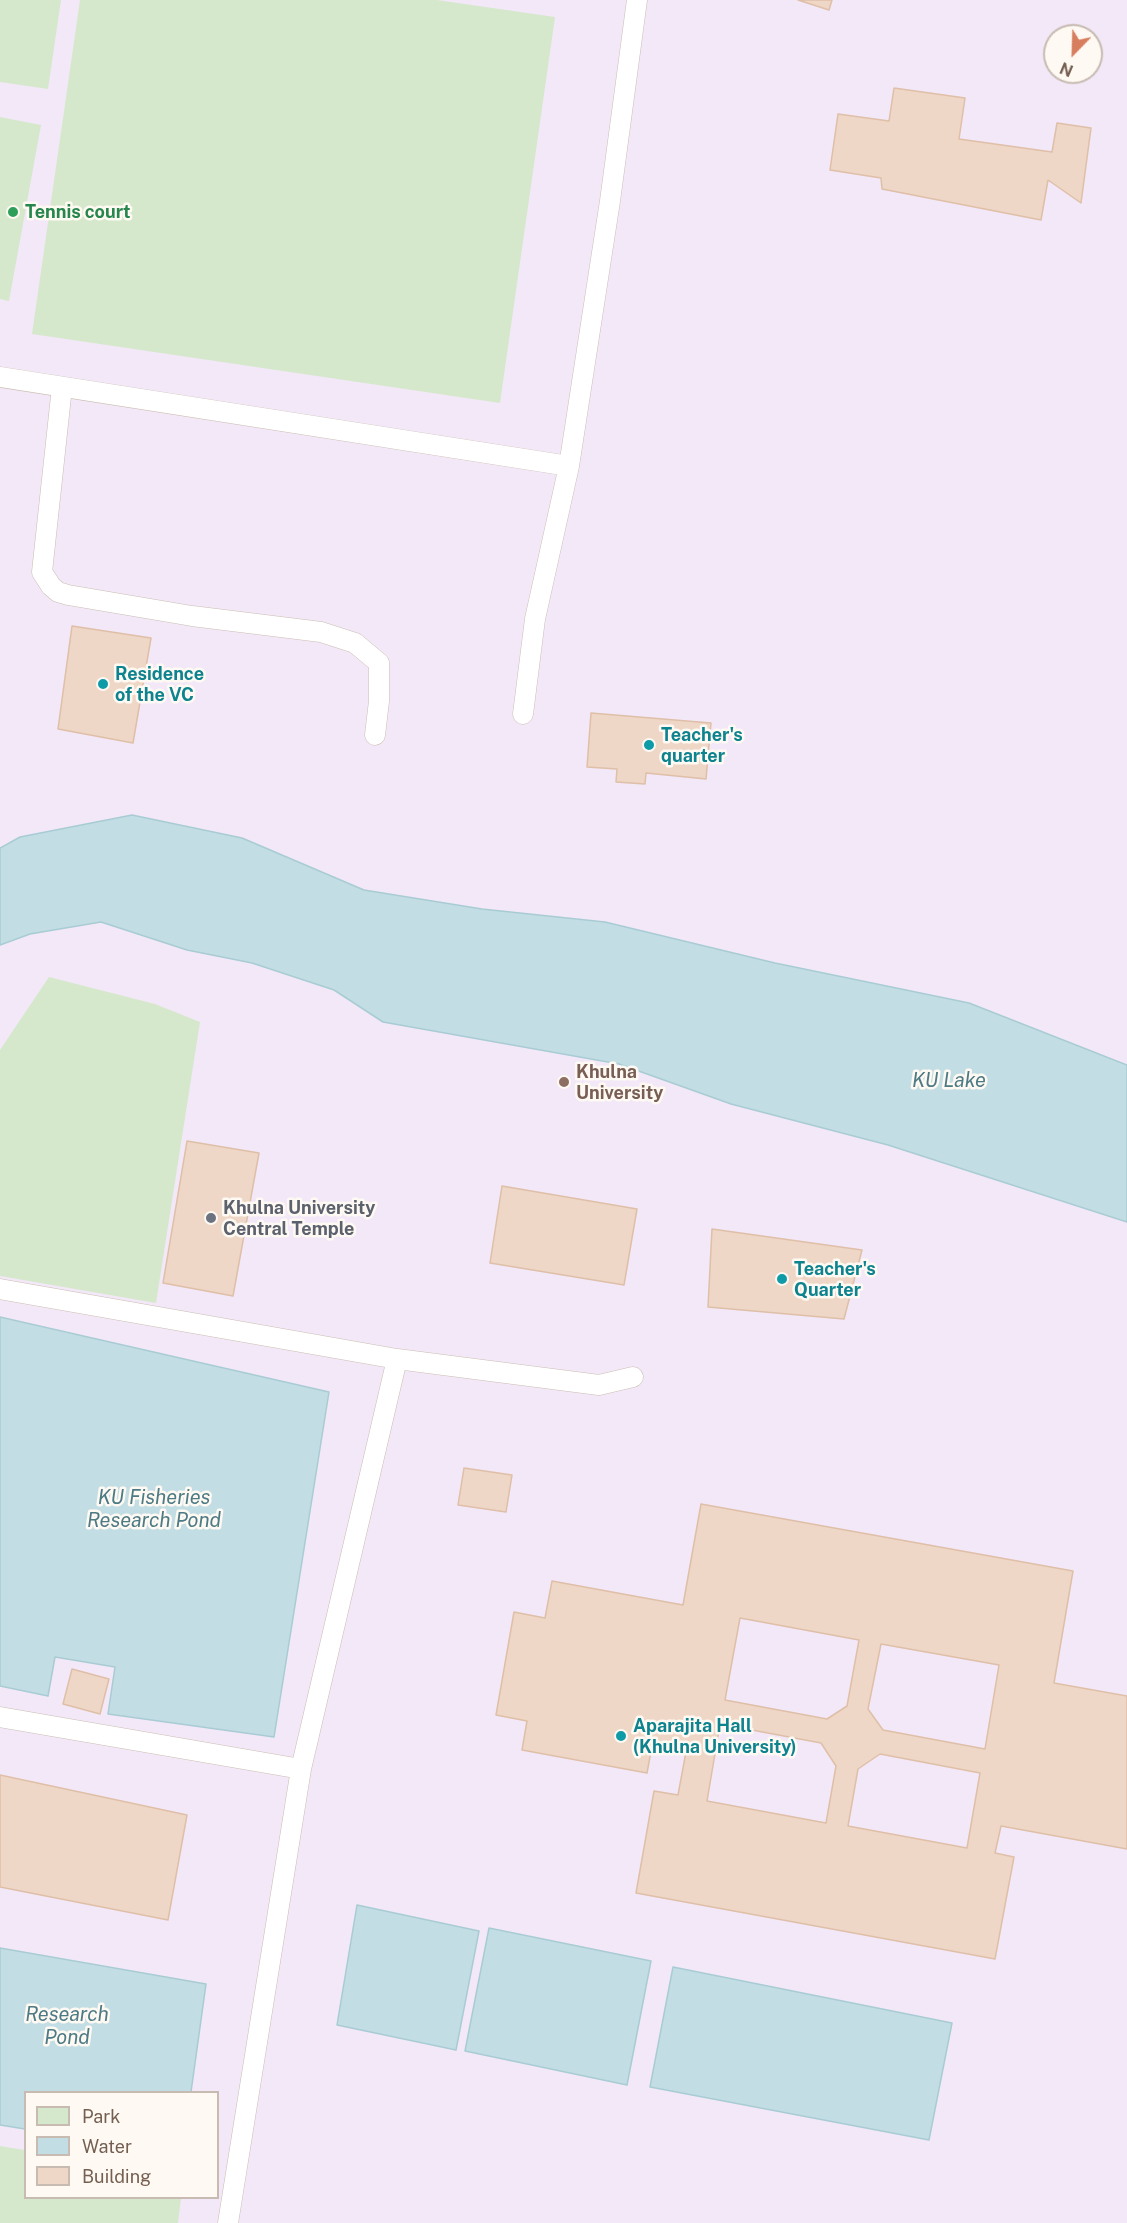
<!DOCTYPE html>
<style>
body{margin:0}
#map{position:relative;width:1127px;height:2223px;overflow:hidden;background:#fbf6ec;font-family:"Public Sans",sans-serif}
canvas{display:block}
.legend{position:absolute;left:24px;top:2091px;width:195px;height:108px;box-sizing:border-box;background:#fef9f2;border:2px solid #c7bbb2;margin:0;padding:8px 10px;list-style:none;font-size:18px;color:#745f51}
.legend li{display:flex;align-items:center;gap:12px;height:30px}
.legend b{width:30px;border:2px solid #c7bbb2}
.north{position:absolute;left:1043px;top:24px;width:60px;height:60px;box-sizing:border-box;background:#fef9f2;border:2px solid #c7bbb2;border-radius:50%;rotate:203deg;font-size:16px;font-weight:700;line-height:24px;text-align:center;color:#745f51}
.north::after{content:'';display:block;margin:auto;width:21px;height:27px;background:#d77e5e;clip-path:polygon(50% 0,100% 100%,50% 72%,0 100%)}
</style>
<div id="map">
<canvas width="1127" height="2223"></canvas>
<ul class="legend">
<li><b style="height:16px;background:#d6e8cb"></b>Park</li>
<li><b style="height:16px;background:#c2dde3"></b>Water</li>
<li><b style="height:16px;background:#eed7c6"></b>Building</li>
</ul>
<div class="north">N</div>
</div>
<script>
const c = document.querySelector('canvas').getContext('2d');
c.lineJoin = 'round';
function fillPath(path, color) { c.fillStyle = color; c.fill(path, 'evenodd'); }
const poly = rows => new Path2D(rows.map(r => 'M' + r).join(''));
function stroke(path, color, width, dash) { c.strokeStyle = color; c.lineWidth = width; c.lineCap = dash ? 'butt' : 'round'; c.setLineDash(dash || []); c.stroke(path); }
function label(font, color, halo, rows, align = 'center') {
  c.font = font + ' "Public Sans",sans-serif'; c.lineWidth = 5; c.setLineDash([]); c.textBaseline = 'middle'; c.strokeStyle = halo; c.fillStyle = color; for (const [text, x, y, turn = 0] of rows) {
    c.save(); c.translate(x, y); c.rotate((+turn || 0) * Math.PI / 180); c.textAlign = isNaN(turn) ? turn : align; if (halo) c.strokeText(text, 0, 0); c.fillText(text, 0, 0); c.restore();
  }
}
const education = poly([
 [0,0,1127,0,1127,2223,0,2223],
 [1055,36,1091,36,1091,72,1055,72],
 [26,2092,218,2092,218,2198,26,2198]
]);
const green = poly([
 [0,0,61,0,48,89,0,82],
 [80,0,437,0,555,17,500,403,32,334],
 [0,117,41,125,9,301,0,299],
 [49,977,155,1004,200,1022,156,1303,0,1276,0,1050],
 [0,2146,25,2150,26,2198,181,2198,178,2223,0,2223]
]);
const water = poly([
 [132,815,242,838,364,890,482,909,605,922,775,963,969,1003,1127,1065,1127,1222,888,1145,731,1104,619,1064,383,1022,334,990,252,963,187,950,101,922,30,934,0,945,0,848,20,837,132,815],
 [0,1317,329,1392,274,1737,108,1714,115,1667,55,1657,48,1696,0,1686,0,1317],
 [357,1905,479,1931,456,2050,337,2025,357,1905],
 [489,1928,651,1961,627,2085,465,2051,489,1928],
 [0,1948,206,1984,191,2092,26,2092,25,2129,0,2125,0,1948],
 [673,1967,952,2023,929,2140,650,2087,673,1967]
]);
const building = poly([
 [798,0,832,0,829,10,798,0],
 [894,88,965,98,959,139,1052,152,1057,123,1091,128,1081,203,1048,180,1041,220,882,189,881,178,830,170,838,114,889,121,894,88],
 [72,626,151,638,133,743,58,729,72,626],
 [591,713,711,723,706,779,646,773,645,784,616,782,617,769,587,767,591,713],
 [187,1141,259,1153,233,1296,163,1283,187,1141],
 [502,1186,637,1209,624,1285,490,1263,502,1186],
 [712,1229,862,1250,844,1319,708,1307,712,1229],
 [464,1468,512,1475,506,1512,458,1505,464,1468],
 [701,1504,1073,1571,1054,1683,1127,1696,1127,1849,1001,1826,995,1853,1014,1857,995,1959,636,1893,654,1791,678,1795,686,1752,652,1746,647,1773,522,1750,527,1721,496,1715,514,1612,545,1618,552,1581,683,1605,701,1504],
 [740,1618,859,1640,847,1706,827,1719,725,1700,740,1618],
 [881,1644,999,1665,985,1749,883,1730,868,1709,881,1644],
 [720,1724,821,1743,836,1766,826,1823,707,1801,720,1724],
 [880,1754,980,1773,967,1848,848,1826,858,1769,880,1754],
 [72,1669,109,1679,100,1714,63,1704,72,1669],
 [0,1775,187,1815,168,1920,0,1887,0,1775]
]);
const service = poly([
 [0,377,569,466],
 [62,387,42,572,51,586,58,592,68,595,192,616,321,632,355,643,379,663,379,701,375,735],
 [523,714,535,619,569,466,610,201,637,0],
 [0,1289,397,1359,599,1385,633,1377],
 [0,1717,301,1769],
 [228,2223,301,1769,397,1359]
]);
const markers = [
 [13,212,6,"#2e9e5b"],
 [103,684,6,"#0f9aa8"],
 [649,745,6,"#0f9aa8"],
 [564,1082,6,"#8d6e63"],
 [211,1218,6,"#6b7280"],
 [782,1279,6,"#0f9aa8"],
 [621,1736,6,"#0f9aa8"]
];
const leisureNames = [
 ["Tennis court",25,212]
];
const cultureNames = [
 ["Residence",115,674],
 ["of the VC",115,695],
 ["Teacher's",661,735],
 ["quarter",661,756],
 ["Teacher's",794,1269],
 ["Quarter",794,1290],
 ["Aparajita Hall",633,1726],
 ["(Khulna University)",633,1747]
];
const educationNames = [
 ["Khulna",576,1072],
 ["University",576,1093]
];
const worshipNames = [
 ["Khulna University",223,1208],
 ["Central Temple",223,1229]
];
const waterNames = [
 ["KU Lake",949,1081],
 ["KU Fisheries",154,1498],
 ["Research Pond",154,1521],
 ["Research",67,2015],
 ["Pond",67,2038]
];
fillPath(education, '#f2e8f8');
fillPath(green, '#d6e8cb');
fillPath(water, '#c2dde3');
stroke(water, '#a9ccd4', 1.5);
fillPath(building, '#eed7c6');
stroke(building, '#dfbfa8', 1.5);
stroke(service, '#ccbeb2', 21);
stroke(service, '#fff', 20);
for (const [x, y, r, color] of markers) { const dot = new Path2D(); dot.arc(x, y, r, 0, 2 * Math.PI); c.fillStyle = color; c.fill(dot); stroke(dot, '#fef9f2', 2); }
label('bold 18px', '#27864d', '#fef9f2', leisureNames, 'left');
label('bold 18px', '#0d838f', '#fef9f2', cultureNames, 'left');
label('bold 18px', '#785e54', '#fef9f2', educationNames, 'left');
label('bold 18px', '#5b616d', '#fef9f2', worshipNames, 'left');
label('italic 20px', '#4c7a85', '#fef9f2', waterNames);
</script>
